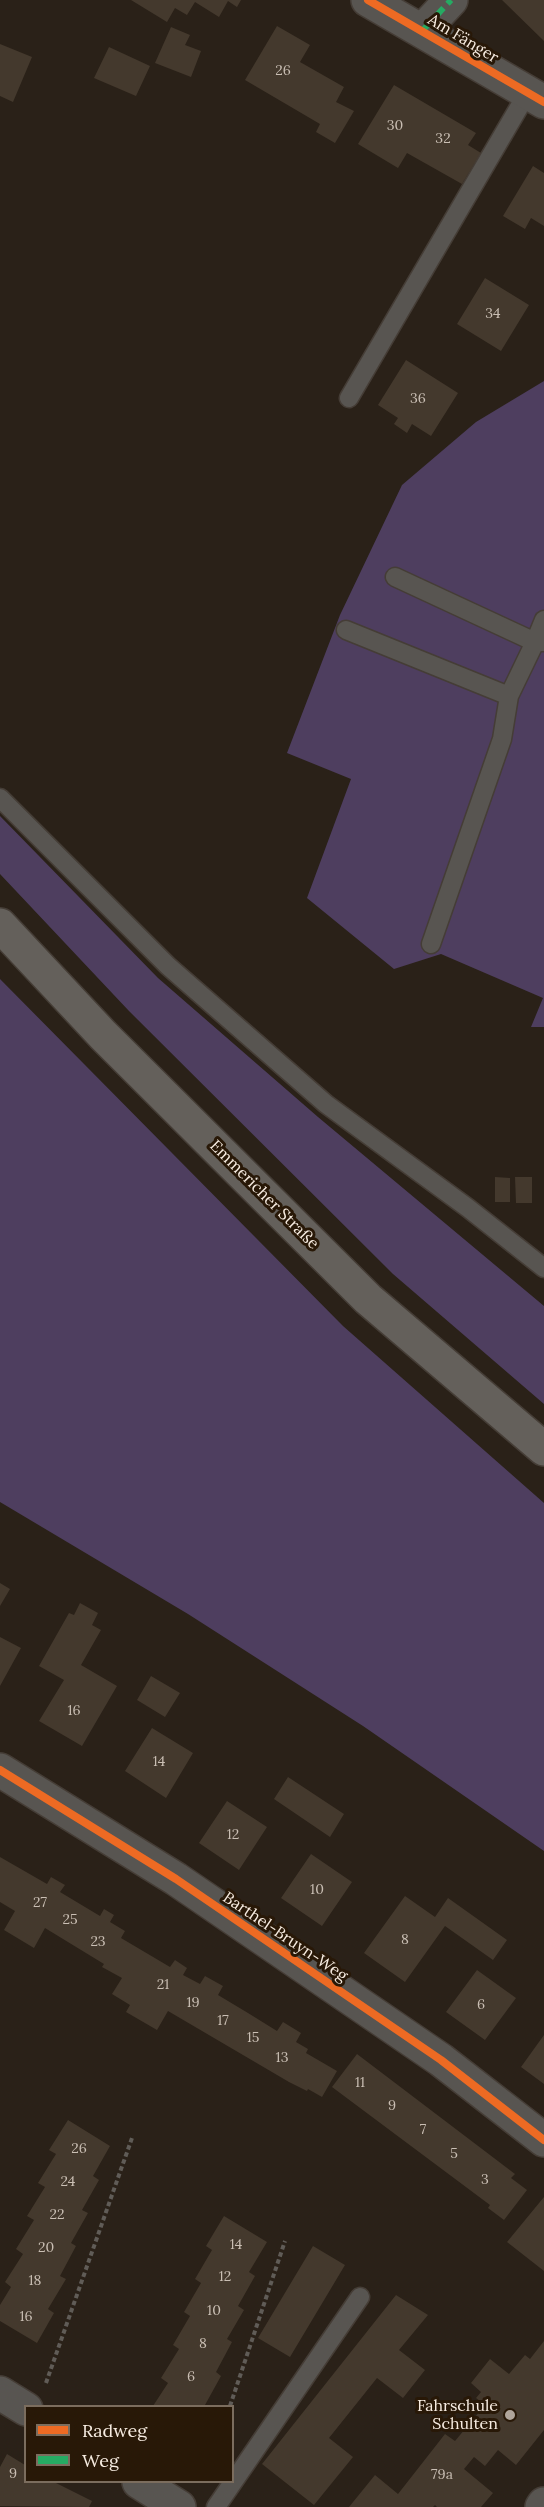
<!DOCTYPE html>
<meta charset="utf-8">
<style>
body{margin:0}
#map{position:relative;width:544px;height:2507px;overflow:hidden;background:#2a2118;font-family:Lora,serif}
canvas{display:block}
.legend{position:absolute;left:24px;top:2405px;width:210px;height:78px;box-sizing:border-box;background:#281807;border:2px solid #7b6d5e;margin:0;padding:8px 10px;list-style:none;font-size:18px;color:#f7ece1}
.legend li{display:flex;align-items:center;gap:12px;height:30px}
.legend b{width:30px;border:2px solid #7b6d5e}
</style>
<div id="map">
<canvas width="544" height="2507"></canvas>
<ul class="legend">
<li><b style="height:8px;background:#ed6a23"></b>Radweg</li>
<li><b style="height:8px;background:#26ab63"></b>Weg</li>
</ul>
</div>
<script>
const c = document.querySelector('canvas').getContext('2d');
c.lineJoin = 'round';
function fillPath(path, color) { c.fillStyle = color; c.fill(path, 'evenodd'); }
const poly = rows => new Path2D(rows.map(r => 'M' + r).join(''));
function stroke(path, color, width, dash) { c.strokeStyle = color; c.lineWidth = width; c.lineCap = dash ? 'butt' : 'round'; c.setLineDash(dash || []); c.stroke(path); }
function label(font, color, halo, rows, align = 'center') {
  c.font = font + ' Lora,serif'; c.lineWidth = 6; c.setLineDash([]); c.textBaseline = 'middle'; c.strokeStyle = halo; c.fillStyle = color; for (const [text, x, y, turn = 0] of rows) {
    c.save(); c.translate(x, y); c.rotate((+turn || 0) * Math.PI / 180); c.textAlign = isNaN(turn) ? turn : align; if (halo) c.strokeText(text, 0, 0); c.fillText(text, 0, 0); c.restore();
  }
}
const green = poly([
 [544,381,544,1027,531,1027,543,998,441,954,394,969,307,898,351,779,287,753,340,615,402,485,476,422],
 [0,816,158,978,318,1117,544,1306,544,1404,393,1274,129,1011,0,874],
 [0,979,343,1326,544,1503,544,1851,363,1726,188,1614,0,1502]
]);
const building = poly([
 [131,0,241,0,237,7,228,1,219,17,195,2,187,15,175,8,167,22],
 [502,0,544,0,544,41],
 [277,26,310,45,300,62,344,87,336,102,354,111,335,143,316,132,320,124,245,80],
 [171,27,190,35,185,45,201,51,191,77,155,63],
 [0,44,32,57,13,102,0,96],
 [109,47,150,66,136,96,94,78],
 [394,85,476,133,468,145,481,153,462,184,407,153,398,168,358,144],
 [533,166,544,173,544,226,531,218,525,229,503,216],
 [485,278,529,305,501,351,457,324],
 [406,360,458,393,431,436,412,424,407,433,394,424,398,418,378,405],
 [495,1177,510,1178,510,1202,495,1202],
 [515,1177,532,1177,532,1203,516,1203],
 [0,1583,10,1589,0,1606],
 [80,1603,98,1613,92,1625,101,1630,81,1665,117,1686,82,1746,39,1721,64,1680,39,1666,69,1613,74,1615],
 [0,1637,21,1648,0,1686],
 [151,1676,180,1693,165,1717,137,1700],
 [152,1728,193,1753,166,1798,125,1771],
 [288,1777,344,1814,330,1837,274,1799],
 [227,1801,267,1827,239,1870,199,1843],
 [311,1854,352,1882,322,1926,281,1898],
 [0,1857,47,1884,51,1877,65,1885,60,1892,100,1916,104,1909,114,1915,110,1922,125,1931,121,1938,170,1967,175,1960,187,1968,183,1975,200,1984,205,1976,223,1986,218,1995,248,2013,277,2031,283,2022,301,2033,296,2042,308,2049,306,2053,337,2071,322,2097,308,2089,307,2091,289,2082,168,2011,157,2030,126,2012,130,2005,112,1994,122,1978,102,1967,104,1964,45,1928,34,1948,4,1930,15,1911,0,1902],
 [405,1896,435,1917,448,1898,507,1940,493,1960,445,1926,405,1982,364,1953],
 [477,1970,516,1998,485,2040,446,2012],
 [544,2035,544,2084,521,2067],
 [357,2054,515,2174,511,2178,527,2190,504,2220,488,2208,490,2205,332,2087],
 [68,2120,110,2146,93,2176,99,2180,82,2210,88,2213,71,2243,76,2246,60,2276,66,2279,48,2309,54,2313,37,2343,0,2321,0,2305,11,2287,5,2282,23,2254,16,2249,34,2220,27,2216,45,2187,38,2183,56,2154,49,2150],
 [544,2197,544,2271,507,2242],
 [224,2216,267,2242,249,2272,255,2276,238,2306,244,2310,227,2339,232,2342,216,2372,221,2376,205,2405,207,2406,153,2406,168,2383,161,2378,179,2349,173,2345,190,2316,184,2312,201,2283,195,2279,212,2250,206,2246],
 [313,2246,345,2265,290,2357,258,2338],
 [396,2295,428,2315,399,2350,425,2370,403,2398,377,2378,329,2438,353,2457,314,2505,262,2464],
 [544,2341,544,2430,516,2465,498,2450,485,2466,474,2457,464,2469,493,2493,481,2507,437,2507,435,2505,433,2507,349,2507,375,2475,398,2494,445,2434,455,2441,485,2405,476,2398,481,2392,471,2383,490,2359,509,2374,525,2355,530,2359],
 [7,2454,25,2465,26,2482,54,2482,92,2501,89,2507,0,2506,0,2467]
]);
const path = poly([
 [46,2383,132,2138],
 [230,2406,285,2241]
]);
const service = poly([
 [349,398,528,92],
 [395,577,535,642,509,696,502,739,431,944],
 [544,620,535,642,544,642],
 [346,630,509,696],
 [0,798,168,966,326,1104,468,1208,544,1268],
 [216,2507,360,2297]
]);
const minor = poly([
 [368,0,544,102],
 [423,30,451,0],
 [0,1770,176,1879,441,2060,544,2140],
 [0,2393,26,2409],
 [139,2482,179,2507],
 [542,2507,544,2504]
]);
const secondary = poly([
 [0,925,103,1035,368,1299,544,1449]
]);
const quiet = poly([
 [423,30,451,0]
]);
const cycleway = poly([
 [368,0,544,102],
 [0,1770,176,1879,441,2060,544,2140]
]);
const markers = [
 [510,2415,6,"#afa59b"]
];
const numberNames = [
 ["26",283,71],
 ["30",395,126],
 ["32",443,139],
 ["34",493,314],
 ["36",418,399],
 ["16",74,1711],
 ["14",159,1762],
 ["12",233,1835],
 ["10",317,1890],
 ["27",40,1903],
 ["25",70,1920],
 ["8",405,1940],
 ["23",98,1942],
 ["21",163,1985],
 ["19",193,2003],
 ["6",481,2005],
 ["17",223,2021],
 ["15",253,2038],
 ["13",282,2058],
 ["11",360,2083],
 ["9",392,2106],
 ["7",423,2130],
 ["26",79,2149],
 ["5",454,2154],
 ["3",485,2180],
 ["24",68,2182],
 ["22",57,2215],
 ["14",236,2245],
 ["20",46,2248],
 ["12",225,2277],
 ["18",35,2281],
 ["10",214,2311],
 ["16",26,2317],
 ["8",203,2344],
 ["6",191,2377],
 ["9",13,2474],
 ["79a",442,2475]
];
const streetNames = [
 ["Am Fänger",463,39,31],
 ["Emmericher Straße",264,1195,45],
 ["Barthel-Bruyn-Weg",285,1937,34]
];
const poiNames = [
 ["Fahrschule",498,2406],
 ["Schulten",498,2424]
];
fillPath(green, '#4e3e5f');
fillPath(building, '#44392d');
stroke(service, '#453d36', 21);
stroke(minor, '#453d36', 36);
stroke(secondary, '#453d36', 36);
stroke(path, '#605c57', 4, [4.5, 3]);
stroke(service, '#585551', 18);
stroke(minor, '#585551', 33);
stroke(secondary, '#64605b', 33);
stroke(quiet, '#26ab63', 6, [12, 6]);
stroke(cycleway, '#ed6a23', 8);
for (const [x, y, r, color] of markers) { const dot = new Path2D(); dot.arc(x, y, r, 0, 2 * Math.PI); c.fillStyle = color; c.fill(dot); stroke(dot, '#281807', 2); }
label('14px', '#cabfb4', null, numberNames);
label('16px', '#f7ece1', '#281807', streetNames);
label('16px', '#f7ece1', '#281807', poiNames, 'right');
</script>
